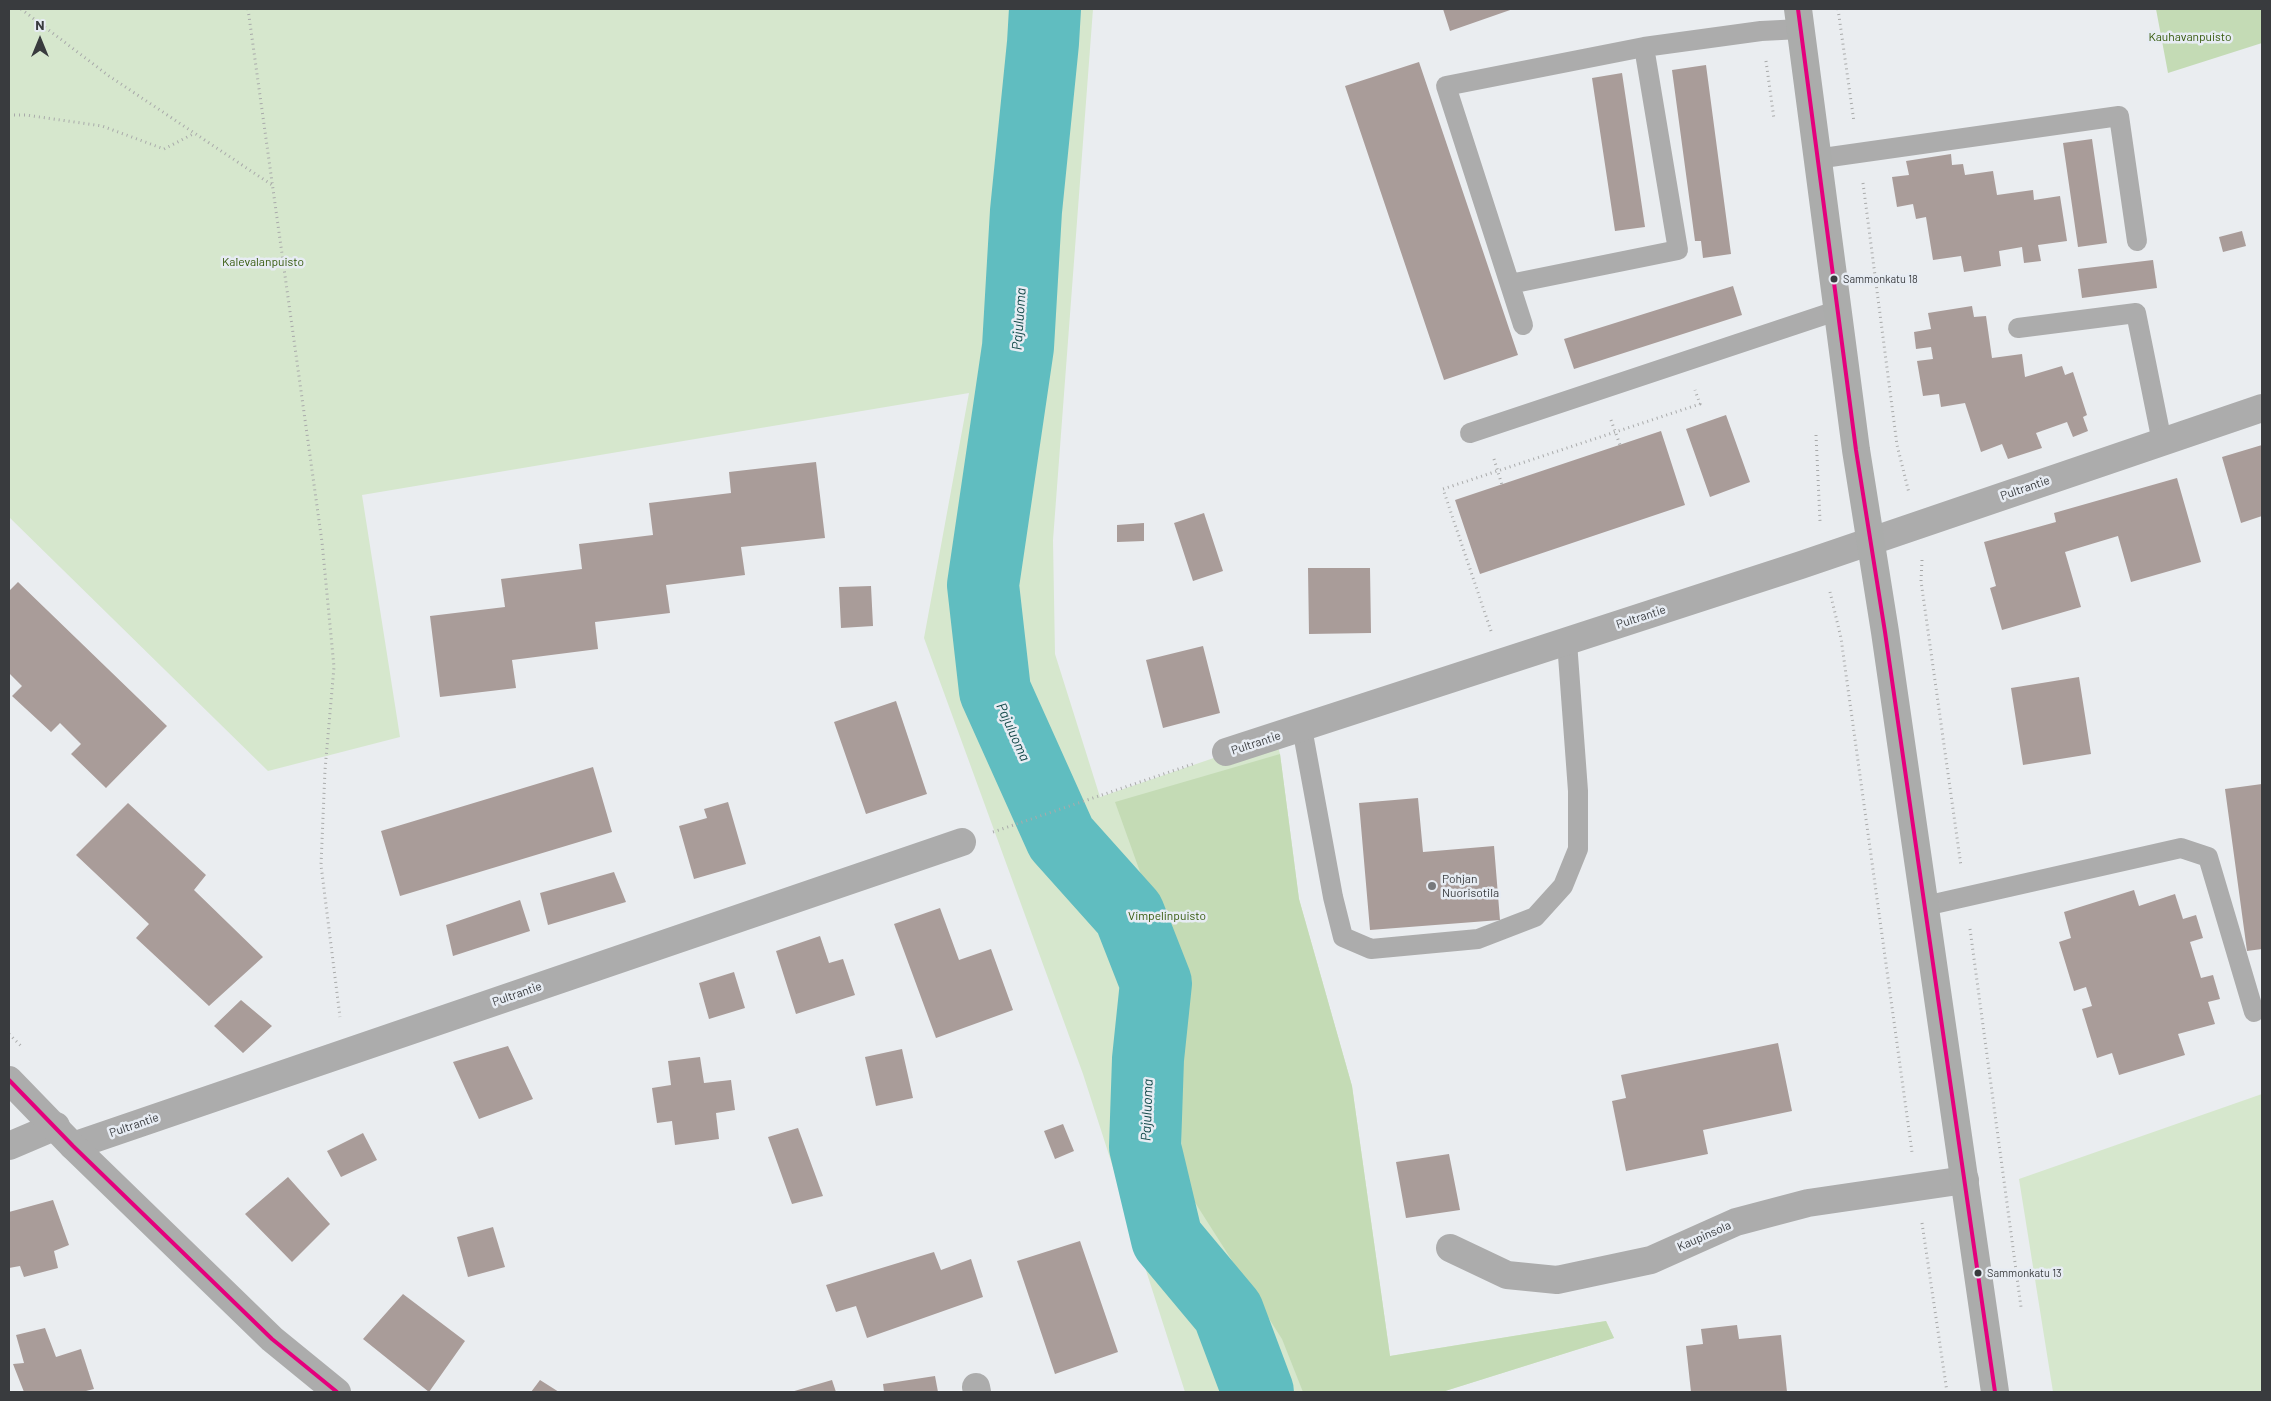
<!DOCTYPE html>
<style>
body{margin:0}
#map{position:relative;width:2271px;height:1401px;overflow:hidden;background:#eaedf0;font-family:Barlow,sans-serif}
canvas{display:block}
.frame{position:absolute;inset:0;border:10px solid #393b3e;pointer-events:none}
.north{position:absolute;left:15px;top:15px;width:50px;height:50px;-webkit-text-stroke:4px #e7ecf3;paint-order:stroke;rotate:0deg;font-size:14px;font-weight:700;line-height:20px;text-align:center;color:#393b3e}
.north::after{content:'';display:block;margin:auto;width:18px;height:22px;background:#393b3e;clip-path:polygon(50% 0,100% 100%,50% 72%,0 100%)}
</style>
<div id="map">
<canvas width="2271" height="1401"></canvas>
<div class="frame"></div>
<div class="north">N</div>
</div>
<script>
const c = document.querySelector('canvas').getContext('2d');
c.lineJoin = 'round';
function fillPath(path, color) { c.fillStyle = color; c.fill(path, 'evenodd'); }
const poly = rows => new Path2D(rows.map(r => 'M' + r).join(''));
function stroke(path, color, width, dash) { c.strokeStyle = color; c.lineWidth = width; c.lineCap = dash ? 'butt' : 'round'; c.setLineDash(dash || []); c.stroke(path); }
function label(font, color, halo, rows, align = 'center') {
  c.font = font + ' Barlow,sans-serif'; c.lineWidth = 5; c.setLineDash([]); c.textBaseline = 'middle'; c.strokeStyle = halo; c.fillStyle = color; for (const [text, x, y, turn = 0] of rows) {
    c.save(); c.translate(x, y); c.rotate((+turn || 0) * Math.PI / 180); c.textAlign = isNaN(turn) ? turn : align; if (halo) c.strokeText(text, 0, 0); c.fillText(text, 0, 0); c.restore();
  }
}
const green = poly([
 [9,9,1093,9,1053,540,1055,654,1100,797,1275,737,1280,754,1299,899,1352,1086,1390,1356,1606,1321,1614,1338,1442,1392,1185,1392,1083,1074,924,638,969,393,362,495,400,737,268,771,9,517],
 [2262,1094,2262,1392,2053,1392,2019,1179]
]);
const forest = poly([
 [2156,9,2262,9,2262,43,2168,73],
 [1280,754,1299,899,1352,1086,1390,1356,1606,1321,1614,1338,1442,1392,1303,1392,1282,1339,1182,1182,1179,1000,1158,922,1115,802]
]);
const river = poly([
 [1045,9,1043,43,1026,211,1018,347,983,585,995,691,1061,838,1129,914,1156,983,1148,1059,1145,1147,1167,1239,1228,1312,1258,1392]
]);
const building = poly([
 [1443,9,1513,9,1450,31],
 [1419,62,1518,355,1444,380,1345,86],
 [1706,65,1731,254,1703,258,1701,241,1695,241,1672,70],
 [1622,73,1645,227,1615,231,1592,78],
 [2092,139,2107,243,2078,247,2063,143],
 [1951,154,1952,165,1963,164,1965,175,1993,171,1997,195,2033,190,2034,200,2060,196,2067,241,2038,245,2041,261,2024,263,2022,247,1999,251,2001,266,1964,272,1961,256,1933,260,1926,217,1916,219,1913,204,1897,207,1892,177,1909,175,1906,161],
 [2242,231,2246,246,2223,252,2219,237],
 [2153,260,2157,288,2082,298,2078,269],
 [1733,286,1742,315,1574,369,1564,339],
 [1972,306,1974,317,1986,316,1992,358,2022,354,2025,377,2062,366,2065,375,2073,372,2087,415,2083,417,2088,431,2073,437,2067,422,2036,433,2042,448,2008,459,2002,444,1981,452,1965,403,1941,407,1939,394,1923,396,1917,361,1933,359,1931,347,1916,349,1914,332,1931,329,1928,313],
 [1726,415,1750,482,1710,497,1686,429],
 [1661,431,1685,505,1480,574,1455,500],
 [2262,445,2262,516,2241,523,2222,457],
 [816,462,825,538,741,547,745,575,666,585,670,613,595,622,598,649,512,660,516,688,440,697,430,616,505,607,501,579,582,569,579,544,653,535,649,503,731,493,729,472],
 [2177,478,2201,562,2131,582,2118,536,2065,552,2081,607,2002,630,1990,588,1996,586,1984,542,2056,522,2054,513],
 [1204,513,1223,571,1193,581,1174,523],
 [1144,523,1144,541,1117,542,1117,525],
 [1308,568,1370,568,1371,633,1309,634],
 [18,582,167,726,106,788,71,754,81,744,60,723,51,732,12,696,22,686,9,673,9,591],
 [871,586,873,626,841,628,839,587],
 [1203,646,1220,713,1163,728,1146,660],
 [2079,677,2091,754,2023,765,2011,688],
 [896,701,927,794,866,814,834,722],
 [593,767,612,832,400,896,381,831],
 [2262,784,2262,949,2247,951,2225,789],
 [1418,798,1423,852,1494,846,1500,920,1370,930,1359,803],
 [728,802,746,864,694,879,679,826,707,818,704,809],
 [128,803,206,875,194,890,263,957,209,1006,136,938,149,924,76,855],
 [614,872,626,902,548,925,540,893],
 [2134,890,2139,906,2175,894,2183,919,2196,915,2203,938,2190,942,2201,978,2213,975,2220,999,2208,1002,2215,1024,2178,1034,2185,1055,2119,1075,2112,1053,2097,1058,2082,1009,2092,1006,2086,987,2074,991,2059,942,2071,938,2064,912],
 [520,900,530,931,453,956,446,925],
 [940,908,959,960,991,949,1013,1010,936,1038,894,924],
 [820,936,829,963,843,959,855,995,796,1014,776,951],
 [734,972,745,1008,709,1019,699,983],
 [241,1000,272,1026,243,1053,214,1026],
 [1778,1043,1792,1111,1703,1130,1708,1154,1626,1171,1612,1101,1626,1098,1621,1075],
 [508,1046,533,1099,479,1119,453,1062],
 [902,1049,913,1098,876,1106,865,1057],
 [700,1057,704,1083,731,1080,735,1110,716,1113,719,1139,675,1145,672,1121,657,1123,652,1088,671,1085,668,1061],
 [1063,1124,1074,1151,1055,1159,1044,1131],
 [798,1128,823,1196,792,1204,768,1137],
 [363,1133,377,1160,341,1177,327,1151],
 [1449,1154,1460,1210,1406,1218,1396,1162],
 [288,1177,330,1224,292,1262,245,1214],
 [53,1200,69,1245,54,1251,58,1268,24,1277,20,1266,9,1268,9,1212],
 [493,1227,505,1267,468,1277,457,1237],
 [1080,1241,1118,1352,1055,1374,1017,1261],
 [934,1252,941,1270,971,1259,983,1297,867,1338,856,1306,836,1312,826,1285],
 [403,1294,465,1341,429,1392,363,1339],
 [1737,1325,1739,1339,1781,1335,1787,1392,1691,1392,1686,1346,1703,1344,1701,1329],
 [45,1328,56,1357,81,1349,94,1389,82,1392,24,1392,13,1364,24,1363,16,1335],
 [935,1376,938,1392,884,1392,883,1384],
 [540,1380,559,1392,531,1392],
 [832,1380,836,1392,791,1392]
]);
const path = poly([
 [21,9,109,76,272,185],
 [248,9,322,542,334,667,325,770,321,865,340,1017],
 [1838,9,1854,122],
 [1766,61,1774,119],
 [9,115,26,115,102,126,164,149,195,133],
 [1863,183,1897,445,1909,493],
 [1611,420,1620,445],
 [1816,435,1820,521],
 [1494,459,1502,485],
 [1922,560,1921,581,1961,866],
 [1830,592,1841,638,1912,1152],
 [1491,631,1443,489,1700,404,1695,390],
 [993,832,1193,764],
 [1970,929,2021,1307],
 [9,1034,21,1046],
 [1922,1223,1947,1392]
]);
const service = poly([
 [1816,159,2119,116,2137,241],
 [1510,284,1678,250,1644,47],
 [1523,325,1446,86,1644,47,1761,31,1801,29],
 [2018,328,2136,313,2162,442],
 [1470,433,1836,311],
 [1302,728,1333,897,1343,937,1371,949,1478,939,1535,917,1563,886,1578,849,1578,791,1567,642],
 [1925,906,2181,848,2208,857,2254,1012]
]);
const minor = poly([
 [1226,752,1801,565,2262,408],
 [9,1146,56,1126],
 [73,1146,962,842],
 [1450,1248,1507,1275,1557,1280,1651,1260,1736,1222,1808,1203,1965,1180],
 [976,1387,977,1392]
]);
const tertiary = poly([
 [9,1080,73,1146,272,1339,337,1392]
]);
const secondary = poly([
 [1798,9,1856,450,1885,632,1995,1392]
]);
const bus1 = poly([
 [1798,9,1856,450,1885,632,1995,1392],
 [9,1080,73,1146,272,1339,337,1392]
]);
const markers = [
 [1834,279,4.5,"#393b3e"],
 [1432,886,5,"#77797c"],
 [1978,1273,4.5,"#393b3e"]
];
const busNames = [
 ["Sammonkatu 18",1843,279],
 ["Sammonkatu 13",1987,1273]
];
const parkNames = [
 ["Kauhavanpuisto",2190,37],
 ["Kalevalanpuisto",263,262],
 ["Vimpelinpuisto",1167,916]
];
const streetNames = [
 ["Pultrantie",2025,488,-19],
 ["Pultrantie",1641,617,-18],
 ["Pultrantie",1256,743,-18],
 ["Pultrantie",517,994,-19],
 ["Pultrantie",134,1125,-19],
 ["Kaupinsola",1704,1236,-24]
];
const poiNames = [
 ["Pohjan",1442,879],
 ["Nuorisotila",1442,893]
];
const waterNames = [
 ["Pajuluoma",1019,319,-86],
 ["Pajuluoma",1013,732,66],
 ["Pajuluoma",1147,1110,-88]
];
fillPath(green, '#d6e7cd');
fillPath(forest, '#c4dbb5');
stroke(river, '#60bdc0', 72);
fillPath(building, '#a99c99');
stroke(path, '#a9aaaa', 3, [1, 4]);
stroke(service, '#acacac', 20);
stroke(minor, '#acacac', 28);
stroke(tertiary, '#acacac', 28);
stroke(secondary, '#abacab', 28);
stroke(bus1, '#e5007d', 4);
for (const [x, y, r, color] of markers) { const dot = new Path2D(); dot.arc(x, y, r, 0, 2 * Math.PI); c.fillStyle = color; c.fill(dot); stroke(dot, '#e7ecf3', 2); }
label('11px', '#393b3e', '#e7ecf3', busNames, 'left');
label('12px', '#35590c', '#e7ecf3', parkNames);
label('12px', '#393b3e', '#e7ecf3', streetNames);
label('12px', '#393b3e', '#e7ecf3', poiNames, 'left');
label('italic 14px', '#134949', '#e7ecf3', waterNames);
</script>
